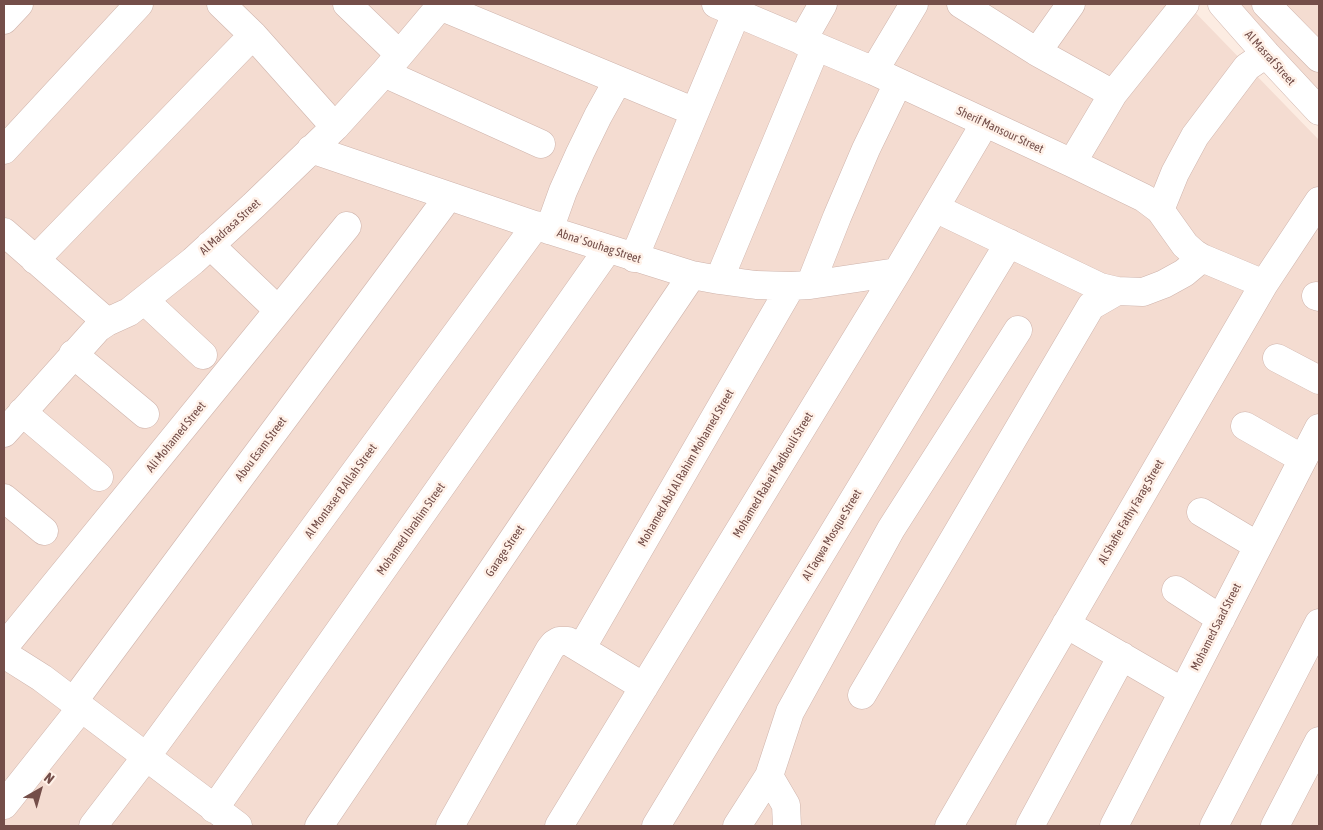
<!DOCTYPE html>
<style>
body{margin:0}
#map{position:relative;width:1323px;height:830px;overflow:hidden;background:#fcece2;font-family:"Asap Condensed",sans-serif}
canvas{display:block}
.frame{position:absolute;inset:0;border:5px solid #744e49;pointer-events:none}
.north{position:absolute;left:15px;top:765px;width:50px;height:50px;-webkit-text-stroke:4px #fff1e8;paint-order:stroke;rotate:38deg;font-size:14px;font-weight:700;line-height:20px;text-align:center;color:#744e49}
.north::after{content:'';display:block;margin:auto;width:18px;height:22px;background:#744e49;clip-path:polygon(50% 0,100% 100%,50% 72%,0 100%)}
</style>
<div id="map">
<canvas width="1323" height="830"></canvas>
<div class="frame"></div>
<div class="north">N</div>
</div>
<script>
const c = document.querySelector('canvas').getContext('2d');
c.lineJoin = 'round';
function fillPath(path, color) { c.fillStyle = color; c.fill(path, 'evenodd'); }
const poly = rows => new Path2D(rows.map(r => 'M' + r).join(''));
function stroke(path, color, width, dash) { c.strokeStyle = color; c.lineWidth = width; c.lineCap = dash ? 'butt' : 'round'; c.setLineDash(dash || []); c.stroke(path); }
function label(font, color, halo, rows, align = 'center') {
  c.font = font + ' "Asap Condensed",sans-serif'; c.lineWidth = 5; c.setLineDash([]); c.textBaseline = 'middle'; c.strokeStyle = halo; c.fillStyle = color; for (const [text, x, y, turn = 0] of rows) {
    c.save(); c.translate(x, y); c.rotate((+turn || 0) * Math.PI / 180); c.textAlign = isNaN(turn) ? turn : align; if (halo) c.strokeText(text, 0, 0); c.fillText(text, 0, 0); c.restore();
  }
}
const residential = poly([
 [4,4,1187,4,1319,140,1319,826,4,826],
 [1228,4,1319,4,1319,103]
]);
const minor = poly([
 [221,4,253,35,335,127],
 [347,4,399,54],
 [716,4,874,71,1072,163,1144,198,1160,210,1185,245,1194,253,1202,258,1264,284],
 [961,4,1037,52,1113,94],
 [1222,4,1266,54,1319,111],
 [1266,4,1319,58],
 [440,6,695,112],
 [4,20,19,4],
 [802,41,823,4],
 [1037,52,1071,4],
 [874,71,914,4],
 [384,73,541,144],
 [311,149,549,230,692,275,719,280,756,285,791,286,810,285,897,272],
 [4,150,139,4],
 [1072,163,1113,94,1185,4],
 [935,208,1100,287,1117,291,1143,292,1164,284,1184,273,1202,258],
 [1160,210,1175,173,1195,136,1247,67,1266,54],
 [549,230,563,191,580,153,598,116,618,80],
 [4,232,107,322],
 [210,245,278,310],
 [634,258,740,4],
 [35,260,253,35],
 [719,280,816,47],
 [810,285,837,217,866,149,898,83],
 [1316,296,1319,297],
 [144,300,203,355],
 [73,354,145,414],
 [1277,358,1319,380],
 [22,412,99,477],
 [1245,426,1303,459],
 [4,433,98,328,107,322,129,312,193,261,253,206,335,127,384,73,442,4],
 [4,498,44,531],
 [1201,512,1258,546],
 [1176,590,1221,619],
 [1066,624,1183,692],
 [4,647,347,226],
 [581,649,791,286],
 [4,654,42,678,238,826],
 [862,695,1091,306,1117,291],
 [73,702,449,196],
 [769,776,786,805,787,826],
 [4,805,81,708],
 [214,809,608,249],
 [93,826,146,757,536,225],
 [319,826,692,275],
 [450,826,550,649,554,644,559,641,568,641,644,687],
 [559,826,897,272,985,123],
 [656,826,1009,243],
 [737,826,769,776,790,712,891,529,1018,330],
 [949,826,1264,284,1319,201],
 [1030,826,1122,656],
 [1114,826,1319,428],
 [1214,826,1319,623],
 [1275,826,1319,741]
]);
const streetNames = [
 ["Al Masraf Street",1270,58,48],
 ["Sherif Mansour Street",1000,130,25],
 ["Al Madrasa Street",230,227,-42],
 ["Abna' Souhag Street",599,246,18],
 ["Ali Mohamed Street",176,437,-51],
 ["Abou Esam Street",261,449,-53],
 ["Mohamed Abd Al Rahim Mohamed Street",686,468,-60],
 ["Mohamed Rabei Madbouli Street",773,475,-59],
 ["Al Montaser B Allah Street",341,491,-54],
 ["Al Shafie Fathy Farag Street",1131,512,-60],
 ["Mohamed Ibrahim Street",411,529,-55],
 ["Al Taqwa Mosque Street",832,535,-59],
 ["Garage Street",505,551,-56],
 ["Mohamed Saad Street",1216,627,-63]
];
fillPath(residential, '#f4dcd1');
stroke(minor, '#cfb4ac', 29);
stroke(minor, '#fff', 28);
label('12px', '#744e49', '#fff1e8', streetNames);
</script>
